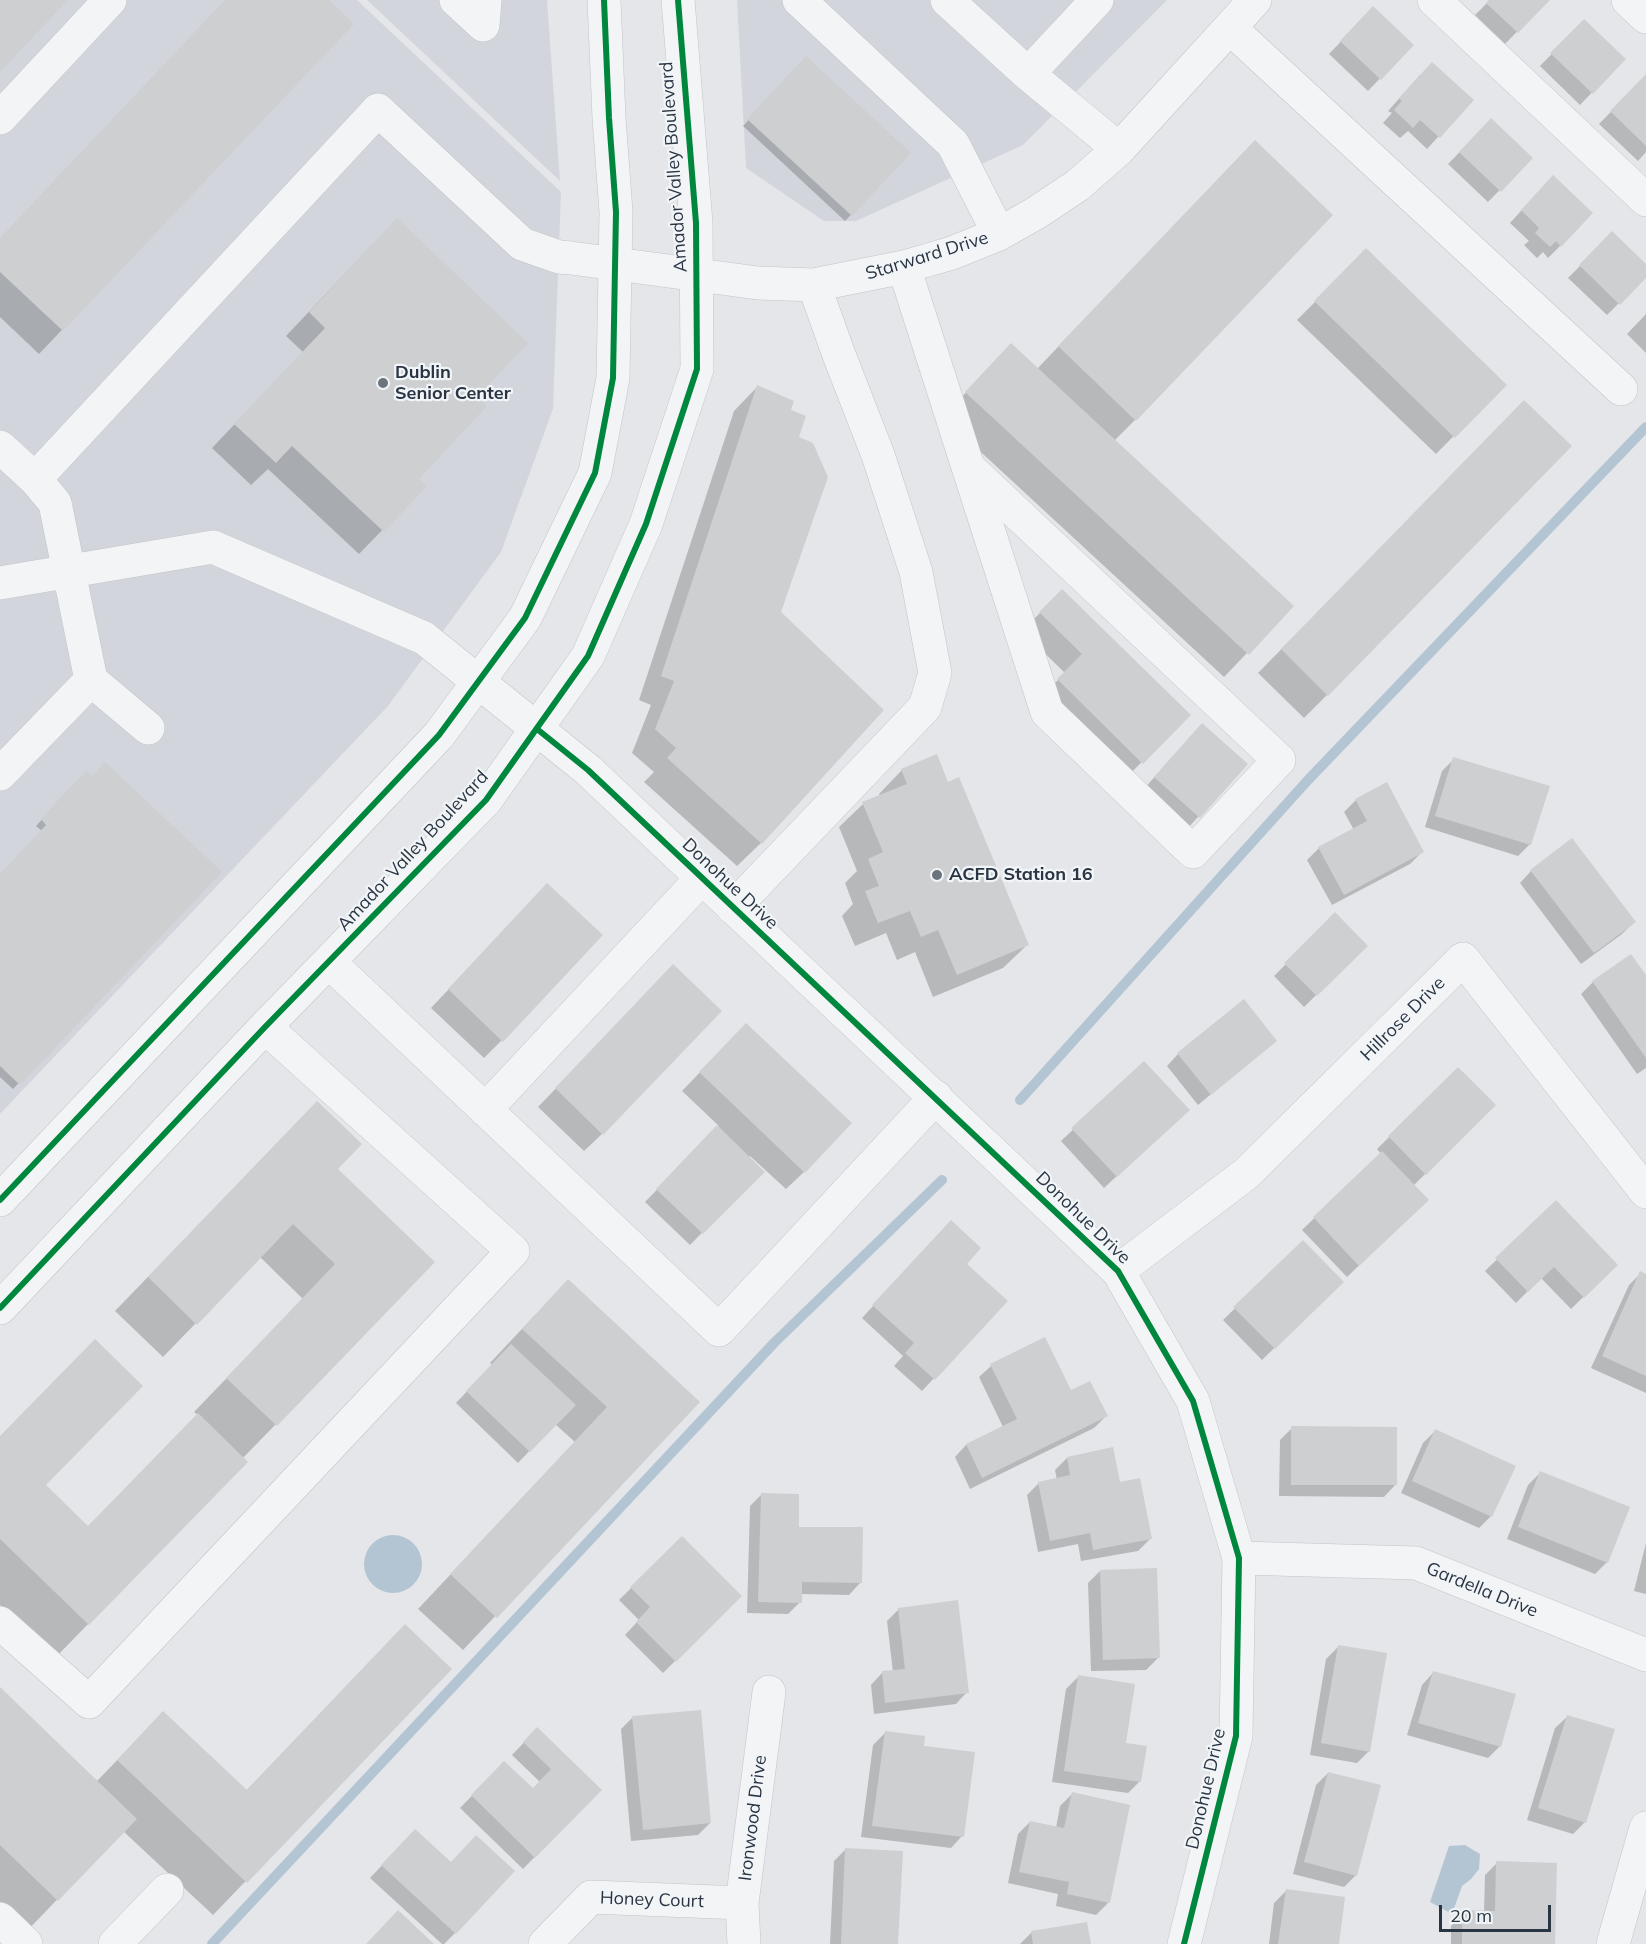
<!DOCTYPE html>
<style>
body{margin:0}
#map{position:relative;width:1646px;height:1944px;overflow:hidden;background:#e4e6e9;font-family:Mulish,sans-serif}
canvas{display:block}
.scale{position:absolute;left:1439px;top:1905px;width:112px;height:27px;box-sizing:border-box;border:3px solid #2a3543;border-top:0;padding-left:8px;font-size:18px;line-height:21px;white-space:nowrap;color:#2a3543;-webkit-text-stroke:4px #f2f5f8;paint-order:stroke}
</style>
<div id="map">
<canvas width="1646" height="1944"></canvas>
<div class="scale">20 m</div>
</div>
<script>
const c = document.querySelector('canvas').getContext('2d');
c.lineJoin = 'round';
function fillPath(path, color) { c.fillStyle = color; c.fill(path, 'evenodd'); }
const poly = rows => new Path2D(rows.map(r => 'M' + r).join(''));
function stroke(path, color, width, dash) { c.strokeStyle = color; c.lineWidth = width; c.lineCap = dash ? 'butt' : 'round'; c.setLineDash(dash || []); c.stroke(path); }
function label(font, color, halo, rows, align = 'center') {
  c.font = font + ' Mulish,sans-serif'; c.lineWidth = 4.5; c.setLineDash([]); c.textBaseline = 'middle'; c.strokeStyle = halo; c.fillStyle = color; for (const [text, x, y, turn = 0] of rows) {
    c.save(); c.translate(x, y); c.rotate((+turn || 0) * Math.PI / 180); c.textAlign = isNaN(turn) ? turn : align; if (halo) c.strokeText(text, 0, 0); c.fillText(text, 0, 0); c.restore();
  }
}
const built = poly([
 [0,0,357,0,561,192,553,409,501,552,388,706,0,1114],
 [367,0,547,0,560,181],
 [737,0,1167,0,1023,145,856,221,824,221,746,168]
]);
const water = poly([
 '364 1564a29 29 0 1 1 58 0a29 29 0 1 1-58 0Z',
 [1465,1845,1480,1854,1479,1869,1471,1879,1462,1886,1452,1914,1430,1902,1449,1846]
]);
const shadow = poly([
 [226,0,326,0,352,24,39,354,0,317,0,239],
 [1490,0,1548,0,1505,44,1475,15],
 [1373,8,1412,45,1368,91,1329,54],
 [1584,21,1624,59,1580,105,1540,66],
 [806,58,909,153,845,221,743,126],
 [1420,75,1472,100,1427,149,1408,131,1400,138,1383,123,1392,113,1388,111],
 [1646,76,1646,152,1638,161,1599,124],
 [1491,120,1531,158,1488,202,1448,164],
 [1231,166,1135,420,1114,441,1292,606,1224,677,943,417,988,369,1037,369],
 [1541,189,1560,246,1548,258,1543,252,1537,258,1524,245,1529,241,1510,223],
 [1612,234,1646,266,1646,276,1607,315,1568,278],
 [373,244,475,397,416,479,425,486,359,554,268,469,251,485,212,448,303,352,286,336],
 [1366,251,1504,385,1436,454,1297,320],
 [1646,314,1646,353,1627,334],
 [757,387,789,411,797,438,780,612,761,843,737,866,644,782,654,772,632,753,651,705,639,700,734,411],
 [1501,425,1327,695,1304,718,1258,673],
 [1062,591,1188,715,1124,780,1040,698,1065,673,1022,631],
 [1190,737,1246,764,1187,829,1143,790],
 [1454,759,1530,844,1518,856,1425,827,1442,771],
 [902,770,948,784,1027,945,1003,968,933,997,915,952,897,960,886,933,855,946,842,916,853,904,845,883,857,871,839,827,863,804,880,797,879,794],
 [1356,800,1422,852,1410,864,1332,905,1307,860,1319,848,1354,830,1344,812],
 [59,801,220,872,13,1089,0,1077,0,876,42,831,36,826],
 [1531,871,1634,922,1622,934,1581,964,1520,883],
 [530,903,502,1040,484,1058,431,1008],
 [1335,915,1366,946,1304,1007,1274,976],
 [1646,978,1646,1068,1637,1074,1581,994,1593,982],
 [656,984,602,1134,584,1151,538,1107],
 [1275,1041,1198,1105,1167,1066,1178,1054],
 [728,1043,804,1172,786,1189,750,1156,748,1158,762,1172,690,1245,645,1202,719,1126,682,1091],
 [1144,1063,1176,1121,1104,1188,1061,1141],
 [1458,1069,1494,1105,1413,1186,1415,1212,1347,1277,1302,1230,1381,1154,1377,1149],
 [283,1137,336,1169,433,1262,242,1459,246,1462,55,1658,0,1605,0,1437,44,1485,88,1528,198,1415,194,1412,303,1299,260,1257,163,1357,115,1311],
 [1556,1202,1616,1265,1571,1309,1541,1278,1516,1303,1485,1271],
 [939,1234,965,1264,1006,1301,922,1391,894,1366,903,1356,862,1318],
 [1303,1242,1342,1282,1262,1360,1223,1320],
 [1641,1273,1646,1275,1646,1393,1591,1368,1629,1285],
 [535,1315,698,1402,463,1650,418,1609,575,1442,555,1424,518,1463,456,1403,492,1365,490,1363],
 [1044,1339,1070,1392,1106,1416,1094,1428,970,1489,955,1457,966,1445,1003,1427,979,1377,991,1366],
 [1292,1428,1395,1485,1384,1497,1279,1496,1280,1440],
 [1435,1431,1491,1516,1479,1528,1401,1493,1423,1443],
 [1067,1458,1119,1484,1150,1539,1138,1551,1081,1561,1078,1544,1038,1552,1027,1495,1039,1483,1057,1480,1055,1470],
 [1540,1473,1607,1562,1595,1574,1507,1539,1528,1485],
 [762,1494,860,1583,849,1595,800,1594,800,1602,788,1614,747,1613,750,1506],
 [682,1538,740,1596,663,1673,625,1635,639,1620,619,1600],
 [1646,1543,1646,1594,1634,1591],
 [1100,1571,1158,1658,1146,1670,1091,1671,1088,1583],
 [899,1609,967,1692,956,1704,874,1714,871,1685,882,1673,893,1672,887,1621],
 [1338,1647,1369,1751,1357,1763,1310,1755,1326,1659],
 [372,1659,450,1669,213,1915,123,1831,24,1934,0,1910,0,1690,96,1782,163,1713,246,1791],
 [1433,1673,1500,1746,1488,1758,1407,1735,1422,1685],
 [1078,1677,1124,1744,1140,1781,1128,1793,1052,1782,1066,1689],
 [1567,1717,1585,1822,1573,1834,1527,1820,1555,1728],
 [632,1718,710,1823,698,1835,631,1841,621,1729],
 [537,1729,600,1790,523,1869,460,1808,504,1763,533,1790,540,1782,512,1755],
 [885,1733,923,1747,962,1836,951,1848,861,1837,873,1745],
 [1328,1773,1356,1875,1344,1887,1293,1874,1316,1785],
 [1072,1794,1108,1903,1096,1915,1056,1906,1058,1894,1008,1883,1018,1834,1030,1822,1056,1828,1060,1806],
 [403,1843,451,1864,512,1871,455,1933,444,1944,442,1944,370,1878],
 [846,1849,896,1944,830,1944,834,1861],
 [1497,1863,1553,1944,1451,1944,1451,1923,1463,1911,1484,1912,1485,1875],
 [1286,1891,1338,1944,1269,1944,1274,1903],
 [1031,1933,1089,1944,1020,1944]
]);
const stream = poly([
 [1020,1100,1308,780,1646,427],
 [212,1944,774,1343,942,1180]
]);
const building = poly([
 [0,0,68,0,0,72],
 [225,0,329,0,354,24,63,331,0,272,0,238],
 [1489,0,1550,0,1518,33,1486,3],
 [1373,6,1414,45,1381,80,1340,41],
 [1584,19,1626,59,1593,94,1550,53],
 [806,56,911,153,852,216,747,119],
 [1432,62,1474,100,1440,138,1420,120,1413,128,1394,110,1402,101,1399,98],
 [1646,74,1646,146,1610,111],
 [1491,118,1533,158,1501,192,1459,152],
 [1255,140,1333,215,1136,421,1058,346],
 [1553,175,1593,213,1561,247,1556,241,1550,247,1535,233,1539,228,1521,210],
 [397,218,528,343,477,397,487,406,419,479,427,486,384,532,292,446,276,463,234,424,325,328,309,312],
 [1612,231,1646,264,1646,278,1620,305,1579,265],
 [1366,248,1507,385,1455,438,1314,301],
 [1011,343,1294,606,1249,655,965,392],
 [757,385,794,401,791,410,806,416,799,437,813,443,828,477,781,612,884,710,762,844,667,758,676,748,655,729,674,681,661,676],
 [1524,400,1572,446,1328,696,1281,649],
 [1062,589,1191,715,1143,764,1057,679,1082,654,1039,612],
 [1202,723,1248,764,1200,818,1154,777],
 [937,754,948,782,959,777,1029,945,957,975,938,930,921,937,910,911,878,923,865,891,879,886,868,859,883,852,862,802,907,784,901,769],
 [1453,757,1550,786,1531,845,1435,816],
 [105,762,222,872,20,1085,0,1066,0,874,46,825,41,819,64,794,86,771,92,776],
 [1387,782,1424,852,1344,895,1318,847,1367,821,1355,799],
 [1572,838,1636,922,1594,953,1530,870],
 [547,883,603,935,503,1042,448,989],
 [1335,912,1368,946,1317,996,1284,963],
 [1631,954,1646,975,1646,1058,1592,981],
 [673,964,722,1011,603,1135,555,1088],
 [1244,999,1277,1041,1211,1095,1177,1053],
 [746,1023,852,1123,805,1173,699,1072],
 [1144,1061,1190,1110,1117,1177,1071,1128],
 [1458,1067,1496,1105,1426,1175,1388,1136],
 [317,1101,362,1144,338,1169,435,1262,277,1426,226,1378,335,1264,293,1224,197,1325,148,1277],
 [717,1125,765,1172,703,1234,656,1189],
 [1382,1151,1429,1200,1359,1266,1313,1217],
 [1556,1200,1618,1265,1584,1298,1554,1267,1528,1292,1495,1258],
 [951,1220,981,1248,967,1264,1008,1301,935,1380,905,1353,914,1343,872,1305],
 [1303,1240,1344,1282,1275,1349,1233,1307],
 [1640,1271,1646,1274,1646,1376,1602,1356],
 [568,1279,700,1402,497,1618,450,1574,607,1407,522,1329],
 [1045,1337,1071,1390,1090,1381,1108,1416,982,1478,966,1444,1017,1419,990,1364],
 [95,1339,143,1386,46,1485,88,1526,198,1413,248,1462,89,1625,0,1539,0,1436],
 [511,1344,576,1405,530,1452,466,1391],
 [1291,1426,1397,1427,1397,1485,1291,1485],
 [1435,1429,1516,1466,1492,1517,1412,1481],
 [1113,1447,1120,1482,1140,1478,1152,1539,1093,1550,1090,1533,1050,1541,1038,1482,1070,1475,1067,1457],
 [1540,1471,1630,1507,1608,1563,1518,1527],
 [761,1493,799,1494,799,1527,863,1527,862,1583,802,1582,802,1603,758,1602],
 [682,1536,742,1596,676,1662,636,1622,650,1607,630,1587],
 [1157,1568,1160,1658,1103,1660,1100,1570],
 [958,1600,969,1693,885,1703,882,1671,905,1669,898,1608],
 [405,1624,452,1669,247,1883,117,1760,163,1711,247,1790],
 [1338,1645,1387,1653,1370,1752,1321,1743],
 [1433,1671,1516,1694,1501,1747,1418,1723],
 [1078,1675,1135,1684,1126,1743,1147,1746,1141,1782,1064,1771],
 [0,1687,137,1819,58,1901,0,1845],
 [701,1710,711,1823,643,1830,632,1716],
 [1567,1715,1615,1729,1586,1823,1538,1808],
 [537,1727,602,1790,535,1858,471,1795,504,1761,533,1788,551,1769,523,1742],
 [885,1731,925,1736,924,1746,975,1752,964,1837,872,1826],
 [1328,1772,1381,1785,1357,1876,1304,1862],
 [1072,1792,1130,1805,1110,1903,1067,1894,1069,1882,1019,1872,1030,1821,1064,1828],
 [415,1829,451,1862,476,1835,515,1871,456,1934,381,1865],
 [845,1848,903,1851,898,1944,841,1944],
 [1496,1861,1557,1863,1555,1944,1462,1944,1462,1910,1495,1911],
 [1286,1889,1345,1897,1339,1944,1278,1944],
 [398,1910,434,1944,366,1944],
 [1087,1922,1091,1944,1033,1944,1031,1931]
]);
const minor = poly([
 [456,0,483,25,485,0],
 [799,0,953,144,999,234],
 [947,0,1028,74,1097,0],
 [1434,0,1646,200],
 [1628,0,1646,17],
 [1230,28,1621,389],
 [1028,74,1119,149],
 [0,118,110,0],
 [904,267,968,467,1047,712,1193,852,1279,760,968,467],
 [0,447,35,479,55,503,91,680,0,774],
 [35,479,378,110,522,244,559,257,571,258,758,283,814,285,904,267,952,253,999,234,1036,213,1078,185,1119,149,1255,0],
 [0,583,213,547,424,638,588,770,1118,1271,1193,1401,1239,1558,1236,1736,1184,1944],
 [91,680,148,728],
 [733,908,925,707,935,673,916,572,878,455,839,355,814,285],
 [329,962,719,1330,936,1097],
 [485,1110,702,878],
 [0,1200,439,735,525,618,595,473,613,378,616,212,609,118,604,0],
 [1118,1271,1247,1173,1463,959,1646,1192],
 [0,1308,265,1027,486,800,588,656,646,524,697,369,696,223,678,0],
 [1239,1558,1416,1563,1646,1655],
 [0,1623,89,1702,513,1251,265,1027],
 [0,1919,26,1944],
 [115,1944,167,1890],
 [545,1944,591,1897,742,1903],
 [744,1944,742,1903,769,1692],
 [1613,1944,1646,1828]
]);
const cycleway = poly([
 [537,729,588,770,1118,1271,1193,1401,1239,1558,1236,1736,1184,1944],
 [0,1200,439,735,525,618,595,473,613,378,616,212,609,118,604,0],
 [0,1308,265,1027,486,800,588,656,646,524,697,369,696,223,678,0]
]);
const markers = [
 [383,383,6,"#6b737d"],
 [937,875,6,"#6b737d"]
];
const streetNames = [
 ["Amador Valley Boulevard",674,167,-94],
 ["Starward Drive",927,256,-17],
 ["Amador Valley Boulevard",413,851,-47],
 ["Donohue Drive",730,884,43],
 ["Hillrose Drive",1403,1019,-45],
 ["Donohue Drive",1083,1218,44],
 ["Gardella Drive",1482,1590,22],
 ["Donohue Drive",1206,1789,-77],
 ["Ironwood Drive",753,1818,-83],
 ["Honey Court",652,1900,2]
];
const poiNames = [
 ["Dublin",395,373],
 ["Senior Center",395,394],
 ["ACFD Station 16",949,875]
];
fillPath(built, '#d2d6dc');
fillPath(water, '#b3c5d3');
fillPath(shadow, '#0003');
stroke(stream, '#b3c5d3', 10);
fillPath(building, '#cdcfd1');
stroke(minor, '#c2c4c7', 34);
stroke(minor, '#f3f4f6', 33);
stroke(cycleway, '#00873e', 6);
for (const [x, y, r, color] of markers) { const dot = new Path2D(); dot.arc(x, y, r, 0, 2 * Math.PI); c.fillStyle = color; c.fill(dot); stroke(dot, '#f2f5f8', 2); }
label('18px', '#2a3543', '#f2f5f8', streetNames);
label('bold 18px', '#2a3543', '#f2f5f8', poiNames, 'left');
</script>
